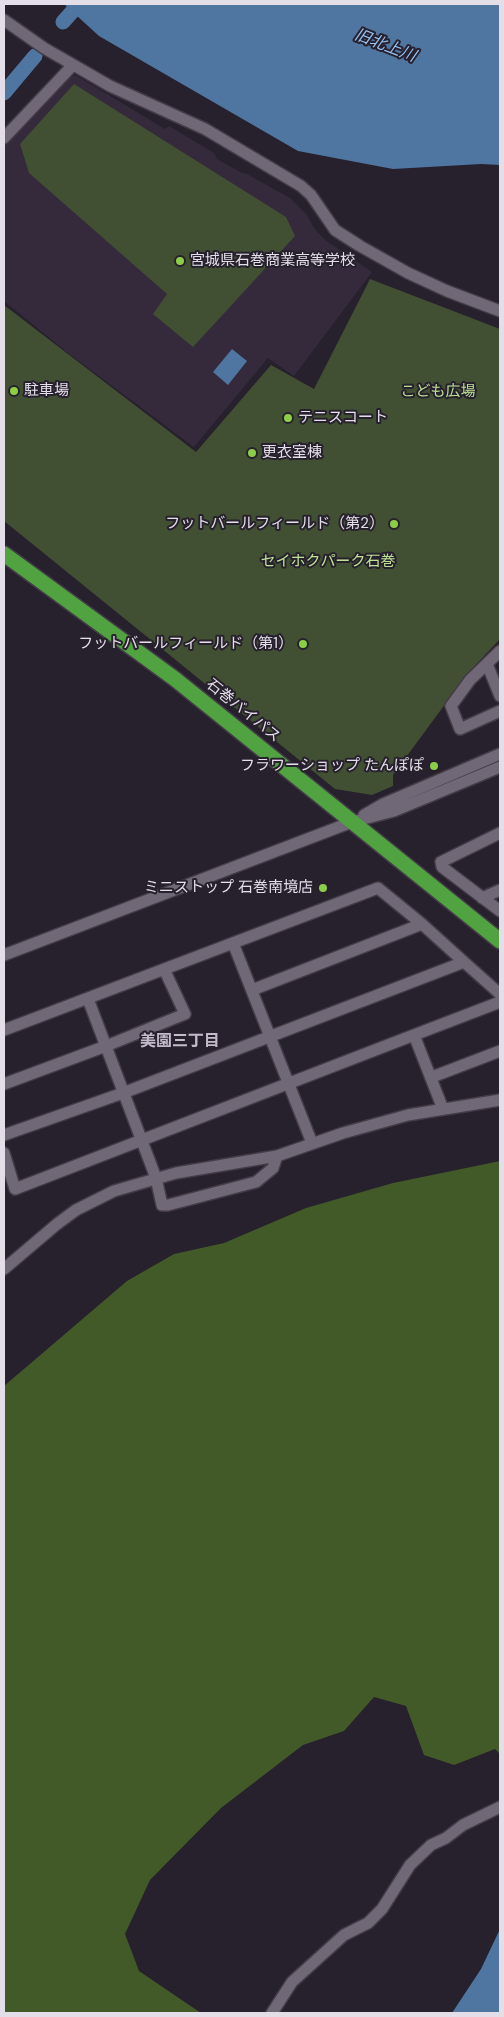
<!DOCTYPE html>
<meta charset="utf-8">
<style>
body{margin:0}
#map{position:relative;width:504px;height:2017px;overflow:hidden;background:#27202d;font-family:"DM Sans",sans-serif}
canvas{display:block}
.frame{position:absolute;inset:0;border:5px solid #e3dee7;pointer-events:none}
</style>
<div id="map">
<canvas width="504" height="2017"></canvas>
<div class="frame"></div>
</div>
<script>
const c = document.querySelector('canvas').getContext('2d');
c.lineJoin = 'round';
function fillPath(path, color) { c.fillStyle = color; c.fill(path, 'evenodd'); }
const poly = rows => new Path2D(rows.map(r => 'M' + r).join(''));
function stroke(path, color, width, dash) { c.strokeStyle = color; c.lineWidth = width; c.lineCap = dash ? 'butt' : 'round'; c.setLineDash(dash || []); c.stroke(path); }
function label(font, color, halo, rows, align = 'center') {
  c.font = font + ' "DM Sans","Noto Sans JP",sans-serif'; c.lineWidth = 4; c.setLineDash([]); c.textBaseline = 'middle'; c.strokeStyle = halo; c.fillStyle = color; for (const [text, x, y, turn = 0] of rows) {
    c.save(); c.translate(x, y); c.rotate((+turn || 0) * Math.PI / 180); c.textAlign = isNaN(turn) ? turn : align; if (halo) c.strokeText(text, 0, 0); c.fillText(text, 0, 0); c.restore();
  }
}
const built = poly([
 [70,76,77,76,165,129,169,126,214,153,217,159,242,173,247,174,290,198,307,215,314,228,325,240,372,272,294,376,268,358,194,447,68,353,4,301,4,143]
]);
const green = poly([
 [74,84,286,217,295,236,193,347,153,314,167,294,29,173,20,144],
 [370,279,500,329,500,639,468,673,393,775,393,786,372,795,335,789,4,521,4,305,196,452,271,365,314,389]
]);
const forest = poly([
 [500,1161,500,1754,495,1749,454,1765,424,1755,406,1706,374,1697,344,1731,303,1745,221,1808,150,1880,125,1934,139,1971,201,2013,4,2013,4,1386,127,1281,174,1254,224,1243,306,1208,393,1183]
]);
const water = poly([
 [64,4,500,4,500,165,481,164,393,169,298,151,99,36],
 [232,349,247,361,228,385,213,372],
 [500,1929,500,2013,452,2013,481,1969]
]);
const river = poly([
 [63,22,79,4],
 [4,93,35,56]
]);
const minor = poly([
 [4,20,44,48,110,86,205,129,301,186,311,195,335,230,360,246,408,273,447,291,500,311],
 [4,138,73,65],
 [500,651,470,680,451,706,460,729,500,711],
 [487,664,500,696],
 [364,815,383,804,500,754],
 [500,833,441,862,442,867,500,911],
 [482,898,500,890],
 [233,943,378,888,422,924],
 [4,955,352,822,394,811,500,767],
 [252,990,422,924,464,962],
 [88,999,156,1178,162,1205,168,1205,256,1182,273,1168,277,1156],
 [4,1030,233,943,312,1143],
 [414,1035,500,1002],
 [432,1077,500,1051],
 [4,1084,106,1046,185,1014,164,969],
 [4,1135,123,1093,464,962,500,994],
 [4,1153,15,1189,414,1035,443,1109],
 [4,1269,57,1224,76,1210,114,1191,176,1173,277,1156,343,1133,408,1115,500,1100],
 [272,2013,292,1982,344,1935,368,1923,382,1909,410,1865,431,1845,446,1838,463,1825,500,1807]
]);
const highway = poly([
 [4,554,175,679,500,941]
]);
const markers = [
 [180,261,5,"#8cce45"],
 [14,391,5,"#8cce45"],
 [288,418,5,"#8cce45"],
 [252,453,5,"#8cce45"],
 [394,524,5,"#8cce45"],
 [303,644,5,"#8cce45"],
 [434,766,5,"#8cce45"],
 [323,888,5,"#8cce45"]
];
const poiNames = [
 ["宮城県石巻商業高等学校",190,261],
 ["駐車場",24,391],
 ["テニスコート",298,418],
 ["更衣室棟",262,453],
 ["フットバールフィールド（第2）",384,524,"right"],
 ["フットバールフィールド（第1）",293,644,"right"],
 ["フラワーショップ たんぽぽ",424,766,"right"],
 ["ミニストップ 石巻南境店",313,888,"right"]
];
const parkNames = [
 ["こども広場",438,392],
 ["セイホクパーク石巻",328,562]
];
const streetNames = [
 ["石巻バイパス",243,711,39]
];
const waterNames = [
 ["旧北上川",385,46,21]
];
const neighbourhoodNames = [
 ["美園三丁目",180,1042]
];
fillPath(built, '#342a3c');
fillPath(green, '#414f32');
fillPath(forest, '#425928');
fillPath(water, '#4f76a0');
stroke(river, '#4f76a0', 15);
stroke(minor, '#433c47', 14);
stroke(highway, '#433c47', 18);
stroke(minor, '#706777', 11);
stroke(highway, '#51a240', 15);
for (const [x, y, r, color] of markers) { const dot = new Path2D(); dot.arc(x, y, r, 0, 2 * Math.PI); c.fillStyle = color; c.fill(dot); stroke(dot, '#27202d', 2); }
label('15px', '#e3dee7', '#27202d', poiNames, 'left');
label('15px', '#bbe294', '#27202d', parkNames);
label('15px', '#e3dee7', '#27202d', streetNames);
label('italic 16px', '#93c2f5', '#27202d', waterNames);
label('bold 16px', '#c4bacb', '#27202d', neighbourhoodNames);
</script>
